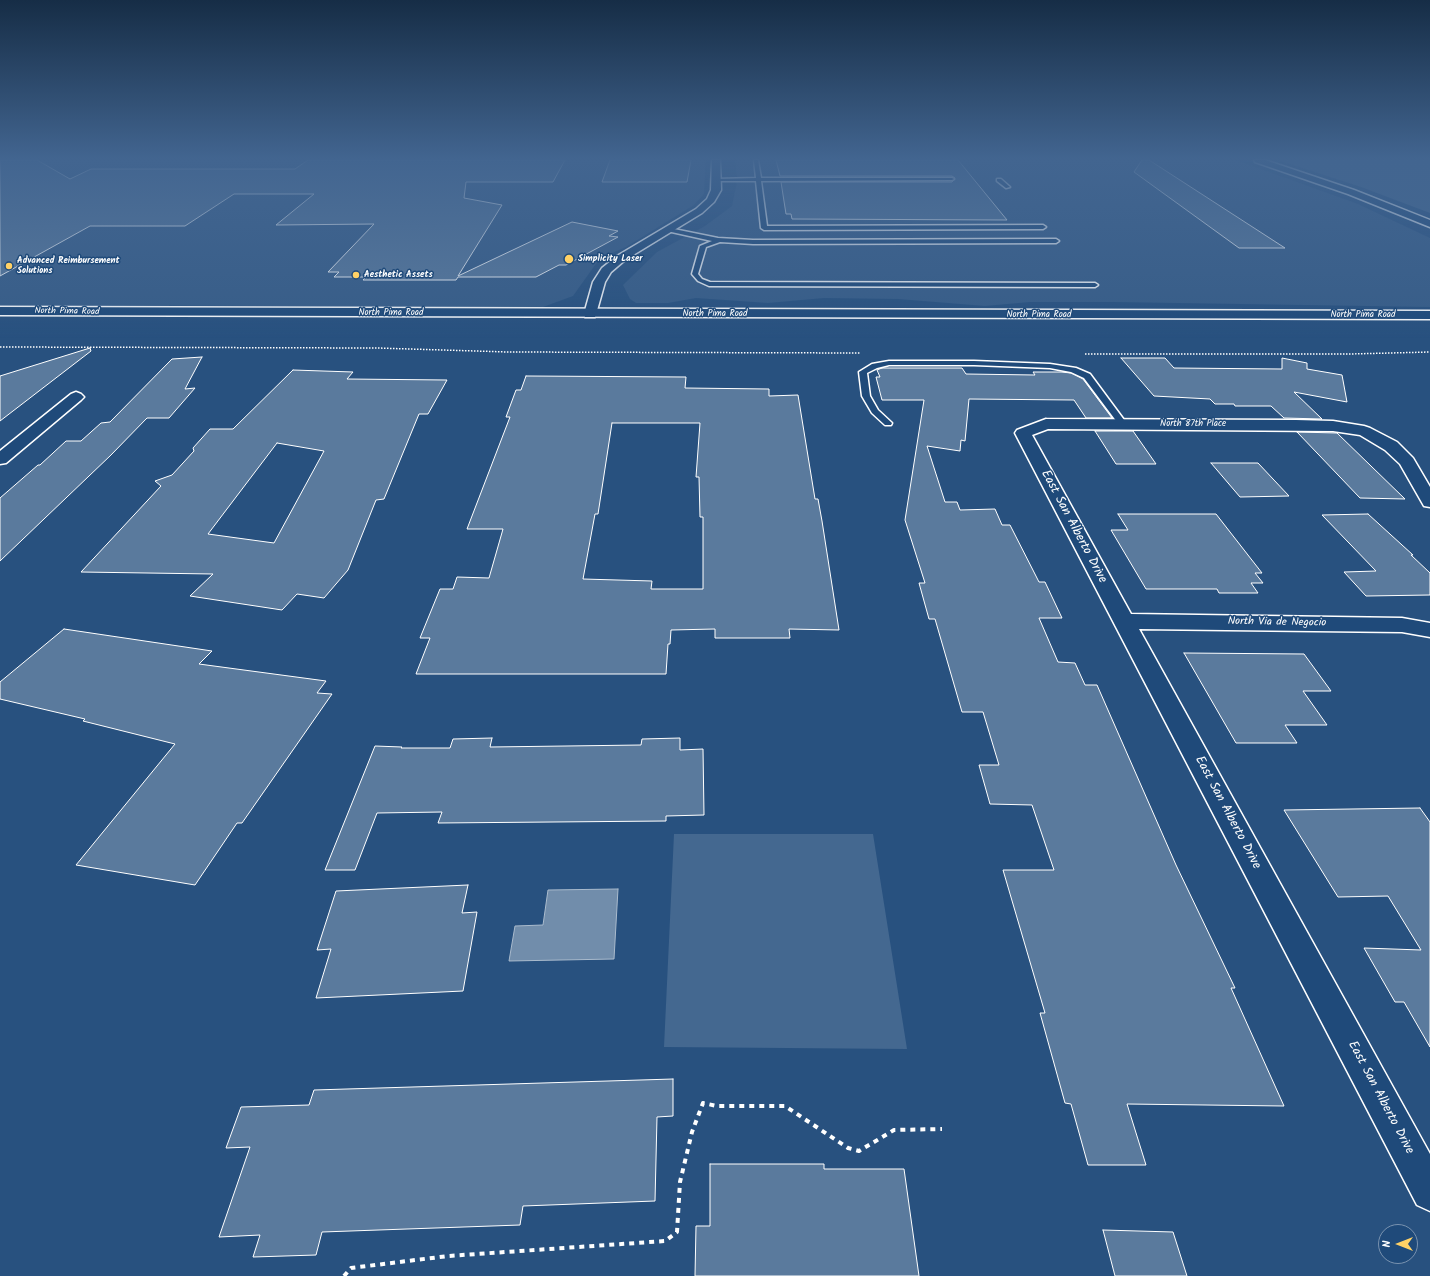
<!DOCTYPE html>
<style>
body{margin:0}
#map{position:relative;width:1430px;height:1276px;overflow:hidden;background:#28517f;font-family:Kalam,sans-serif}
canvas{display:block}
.north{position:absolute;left:1378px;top:1224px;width:40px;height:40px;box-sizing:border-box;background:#1f4a7a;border:1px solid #7992af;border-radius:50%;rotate:270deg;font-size:11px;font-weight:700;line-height:16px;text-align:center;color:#fff}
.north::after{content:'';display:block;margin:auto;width:14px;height:18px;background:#ffd166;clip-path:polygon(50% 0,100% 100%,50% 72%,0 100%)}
</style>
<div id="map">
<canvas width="1430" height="1276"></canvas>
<div class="north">N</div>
</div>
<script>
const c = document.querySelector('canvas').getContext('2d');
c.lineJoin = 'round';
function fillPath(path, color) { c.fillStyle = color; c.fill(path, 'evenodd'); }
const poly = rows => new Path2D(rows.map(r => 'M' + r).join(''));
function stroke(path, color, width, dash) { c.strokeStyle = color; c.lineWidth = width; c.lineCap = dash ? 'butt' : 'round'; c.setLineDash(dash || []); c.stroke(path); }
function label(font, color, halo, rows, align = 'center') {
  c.font = font + ' Kalam,sans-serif'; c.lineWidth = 3; c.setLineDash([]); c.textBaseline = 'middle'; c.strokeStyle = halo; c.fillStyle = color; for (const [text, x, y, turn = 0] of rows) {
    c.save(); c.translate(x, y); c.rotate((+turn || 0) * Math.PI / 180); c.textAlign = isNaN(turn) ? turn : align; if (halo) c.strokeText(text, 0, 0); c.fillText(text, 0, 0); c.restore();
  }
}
const built = poly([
 [0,160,706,160,704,194,694,205,626,247,600,258,573,296,543,307,0,305],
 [735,160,1236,160,1358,204,1430,238,1430,307,1113,302,1030,302,985,306,898,299,824,298,768,303,696,298,668,303,636,303,630,299,623,285,657,252,705,226,732,206,737,181]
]);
const green = poly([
 [1277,160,1430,160,1430,213,1361,187],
 [674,834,873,834,907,1049,664,1047]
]);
const water = poly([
 [618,889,614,959,509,961,515,926,543,925,548,890,618,889]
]);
const building = poly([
 [0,160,37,160,70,179,91,169,295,169,308,160,565,160,553,182,466,182,464,198,502,205,458,276,572,222,618,231,609,236,618,237,566,265,559,265,536,277,458,277,456,280,363,280,366,277,334,277,339,272,328,272,374,224,276,225,314,194,234,194,185,226,90,226,0,276,0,160],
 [610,160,691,160,687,182,602,182,610,160],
 [776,160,958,160,1007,220,792,219,791,214,786,214,781,182,952,182,955,178,952,176,780,176,776,160],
 [1142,160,1149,160,1285,248,1239,248,1134,172,1142,160],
 [90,348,91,351,0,421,0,376,90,348],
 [202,357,185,389,195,388,169,418,147,418,111,455,0,561,0,498,38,465,40,465,66,441,81,441,101,423,110,422,172,359,202,357],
 [1121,358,1165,358,1174,368,1282,369,1282,358,1307,363,1307,369,1342,375,1347,402,1294,392,1322,419,1284,418,1271,406,1235,406,1234,404,1215,404,1210,399,1154,396,1121,358],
 [882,368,962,368,966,374,1035,375,1033,372,1061,372,1071,373,1083,379,1112,418,1086,418,1074,400,969,399,965,441,961,440,960,451,927,446,945,502,957,502,960,510,995,509,1002,525,1010,525,1039,582,1045,582,1062,618,1039,618,1058,662,1075,663,1085,685,1097,685,1176,865,1235,988,1231,988,1284,1106,1127,1104,1146,1165,1088,1165,1071,1104,1065,1103,1040,1013,1045,1013,1003,870,1054,870,1032,805,990,804,979,765,999,765,983,712,962,712,935,619,929,619,919,583,925,583,905,520,924,400,882,400,876,377,880,377,877,370,882,368],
 [293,370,353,372,347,379,447,380,428,414,419,414,384,499,376,500,348,570,324,598,297,594,282,610,190,596,213,574,81,572,161,486,155,481,172,475,194,451,193,448,210,429,233,429,293,370],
 [277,443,324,451,274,543,208,534,277,443],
 [526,376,686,377,685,388,769,389,769,396,798,395,815,499,818,499,822,521,839,630,789,629,790,638,715,638,715,629,671,630,670,644,668,644,666,674,416,674,430,638,420,638,440,589,453,589,457,577,489,578,503,529,467,529,510,417,506,417,516,390,521,390,526,376],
 [612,423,700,423,696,477,699,477,700,517,703,517,703,589,651,589,652,581,583,579,595,514,598,514,612,423],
 [1095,431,1133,431,1156,464,1116,464,1095,431],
 [1297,432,1337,433,1405,499,1360,498,1297,432],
 [1211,463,1258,463,1289,496,1240,497,1211,463],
 [1118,514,1216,514,1262,573,1255,573,1263,583,1251,583,1258,593,1219,593,1217,589,1146,589,1111,530,1128,530,1118,514],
 [1368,514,1413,555,1411,555,1430,573,1430,595,1366,596,1344,572,1376,571,1322,515,1368,514],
 [64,629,212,651,199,664,326,681,317,693,332,694,242,823,237,823,195,885,76,865,175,744,83,721,85,719,0,699,0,682,64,629],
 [1184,653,1304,654,1331,691,1303,691,1327,725,1285,725,1297,743,1236,743,1184,653],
 [492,738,490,747,641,745,642,739,680,738,680,750,703,749,704,815,666,816,666,821,438,823,442,812,377,813,355,870,325,870,375,746,402,747,401,748,450,748,453,739,492,738],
 [1420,808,1430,822,1430,1047,1404,1002,1395,1002,1364,948,1421,950,1388,896,1338,897,1284,810,1420,808],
 [468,885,462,913,477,912,463,991,316,998,331,949,317,950,336,891,468,885],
 [673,1079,673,1116,657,1117,655,1201,523,1206,520,1225,322,1232,316,1255,253,1257,260,1235,219,1237,250,1147,226,1148,241,1107,309,1105,314,1090,673,1079],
 [710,1164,824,1164,824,1169,904,1169,919,1276,695,1276,696,1226,710,1226,710,1164],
 [1103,1230,1173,1232,1187,1276,1115,1276,1103,1230]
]);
const pathFar1 = poly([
 [0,347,377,348,508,352,860,353],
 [1085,354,1350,354,1430,352]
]);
const path = poly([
 [344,1276,351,1268,448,1256,665,1241,677,1232,680,1182,692,1132,703,1103,717,1106,785,1106,848,1148,859,1151,894,1130,942,1129]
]);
const lane = poly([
 [754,160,758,160,761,178,952,178,954,179,952,180,761,181,767,226,1043,225,1046,227,1043,229,764,230,761,228,756,181,716,181,714,180,716,179,756,178,754,160],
 [997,179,1001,179,1010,187,1006,188,997,181,997,179],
 [669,228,718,238,753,240,1056,239,1059,241,1056,243,753,244,720,242,706,247,698,274,702,279,710,282,1095,283,1098,285,1095,287,709,286,698,281,692,274,700,246,712,241,667,231,666,230,669,228],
 [889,361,974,361,1050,364,1076,368,1090,374,1127,424,1126,426,1120,426,1084,378,1071,372,1050,368,974,365,889,365,877,368,867,373,870,396,878,410,892,423,891,425,885,425,872,413,862,396,859,372,872,364,889,361]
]);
const street = poly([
 [712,160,720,160,721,190,714,202,702,213,625,260,611,272,605,282,596,314,595,317,585,317,584,314,593,282,602,268,617,256,696,209,707,199,711,190,712,160],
 [76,392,81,394,84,397,81,400,6,463,0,464,0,451,71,394,76,392],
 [1046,419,1296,420,1333,421,1364,426,1370,428,1397,442,1413,458,1430,487,1430,507,1424,506,1400,464,1385,450,1360,435,1333,431,1048,429,1032,435,1131,614,1402,618,1430,623,1430,637,1402,632,1139,629,1430,1154,1430,1211,1417,1205,1015,433,1017,430,1046,419]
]);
const secondary = poly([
 [1254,160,1265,160,1354,190,1430,220,1430,227,1348,194,1255,162,1254,160],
 [0,307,1430,311,1430,319,0,315,0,307]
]);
const markers = [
 [569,259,5,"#ffd166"],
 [9,266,4,"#ffd166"],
 [356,275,4,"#ffd166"]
];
const farPoinames = [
 ["Simplicity Laser",578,259],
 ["Advanced Reimbursement",17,261],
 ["Solutions",17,271],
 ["Aesthetic Assets",364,275]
];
const farStreetnames = [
 ["North Pima Road",67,312,1],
 ["North Pima Road",391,313],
 ["North Pima Road",715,314],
 ["North Pima Road",1039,315],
 ["North Pima Road",1363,315],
 ["North 87th Place",1193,424]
];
const streetNames = [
 ["North Via de Negocio",1277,623,1]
];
const nearStreetnames = [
 ["East San Alberto Drive",1073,527,62],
 ["East San Alberto Drive",1227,813,62],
 ["East San Alberto Drive",1380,1098,62]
];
fillPath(built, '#375d88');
fillPath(green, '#446890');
fillPath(water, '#718dab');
stroke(water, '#aabbcd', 1);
fillPath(building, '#5a7a9d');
stroke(building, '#fff', 1);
stroke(lane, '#fff', 3);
stroke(street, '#fff', 3);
stroke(secondary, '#fff', 3);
stroke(pathFar1, '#fff', 1.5, [1.5, 1.5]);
stroke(path, '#fff', 4, [5, 5]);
fillPath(lane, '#1f4a7a');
fillPath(street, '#1f4a7a');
fillPath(secondary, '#1f4a7a');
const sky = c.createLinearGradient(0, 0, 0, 338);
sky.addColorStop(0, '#162d46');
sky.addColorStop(0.47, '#426590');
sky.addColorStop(1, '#42659000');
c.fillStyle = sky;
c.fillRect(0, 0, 1430, 338);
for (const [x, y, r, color] of markers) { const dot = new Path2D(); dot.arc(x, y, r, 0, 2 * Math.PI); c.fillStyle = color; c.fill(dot); stroke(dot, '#1f4a7a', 1.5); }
label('bold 9px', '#fff', '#1f4a7a', farPoinames, 'left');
label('9px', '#fff', '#1f4a7a', farStreetnames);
label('11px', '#fff', '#1f4a7a', streetNames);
label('13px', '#fff', '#1f4a7a', nearStreetnames);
</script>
